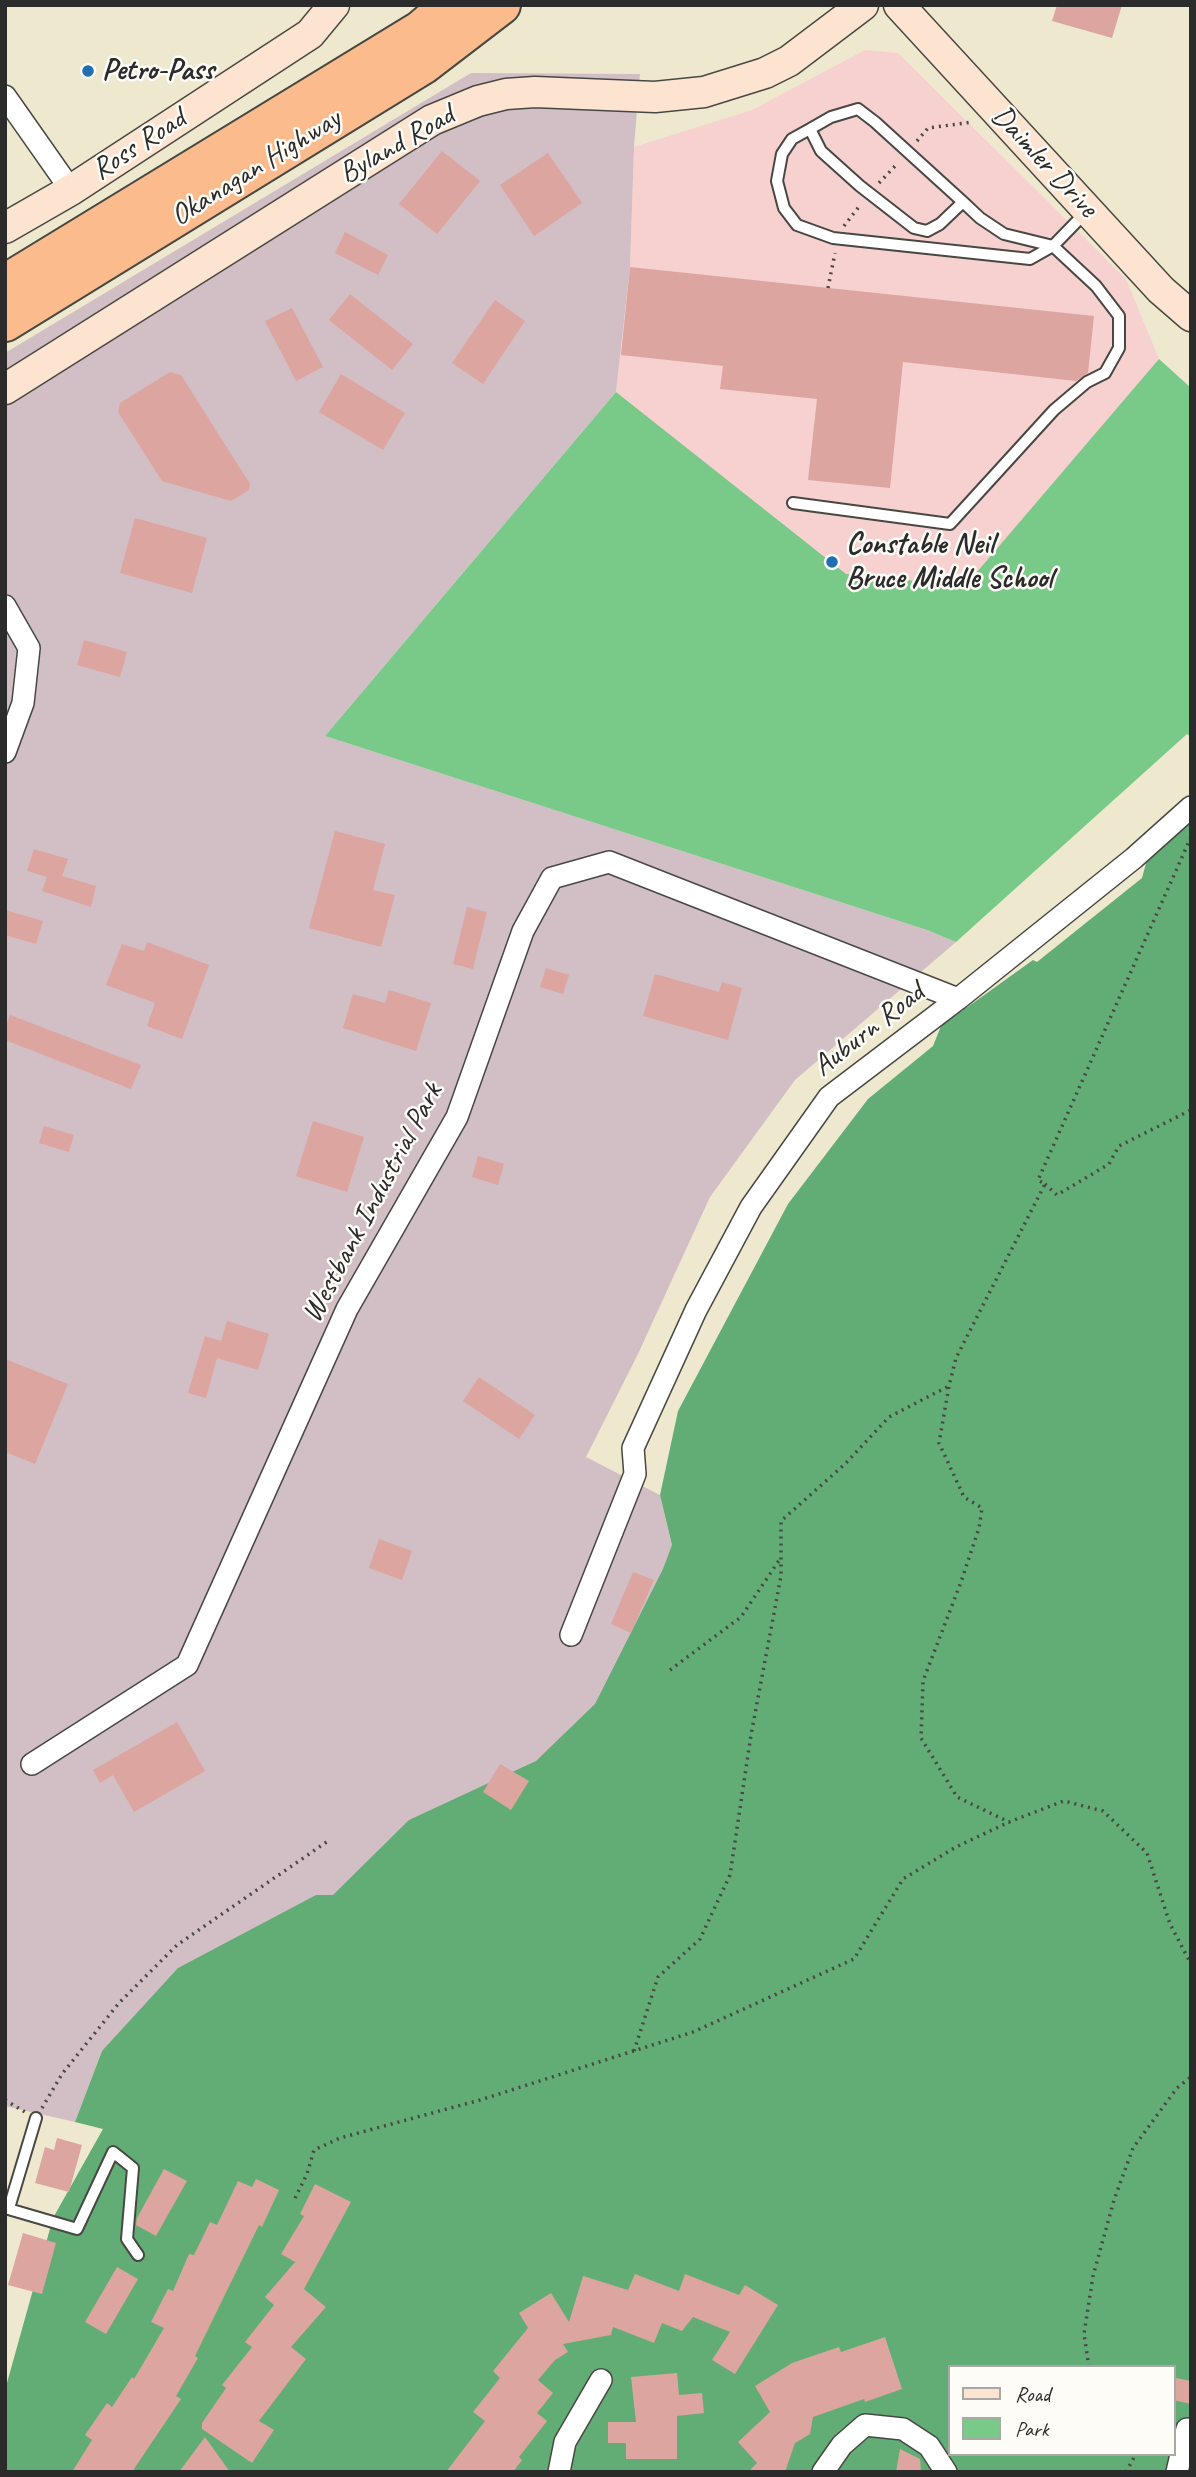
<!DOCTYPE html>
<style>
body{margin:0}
#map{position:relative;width:1196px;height:2477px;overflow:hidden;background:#eee9ce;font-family:Caveat,sans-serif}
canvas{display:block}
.frame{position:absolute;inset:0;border:7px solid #2b2b2b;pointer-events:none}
.legend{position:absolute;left:948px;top:2365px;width:228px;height:91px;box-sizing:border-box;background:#fdfcf7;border:2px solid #a9a8a5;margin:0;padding:9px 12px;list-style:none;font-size:21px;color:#2b2b2b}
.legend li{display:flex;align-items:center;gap:14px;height:35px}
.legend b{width:35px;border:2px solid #a9a8a5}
</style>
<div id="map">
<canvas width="1196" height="2477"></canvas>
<div class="frame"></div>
<ul class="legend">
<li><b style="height:9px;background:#fde4d1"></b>Road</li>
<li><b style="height:19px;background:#79c989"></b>Park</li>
</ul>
</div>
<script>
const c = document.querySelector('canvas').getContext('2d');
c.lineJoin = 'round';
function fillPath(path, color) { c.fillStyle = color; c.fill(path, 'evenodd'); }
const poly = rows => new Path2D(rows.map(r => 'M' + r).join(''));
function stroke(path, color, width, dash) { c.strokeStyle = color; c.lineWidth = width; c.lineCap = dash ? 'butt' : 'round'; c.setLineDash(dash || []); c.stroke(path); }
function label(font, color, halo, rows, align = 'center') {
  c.font = font + ' Caveat,sans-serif'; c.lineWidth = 5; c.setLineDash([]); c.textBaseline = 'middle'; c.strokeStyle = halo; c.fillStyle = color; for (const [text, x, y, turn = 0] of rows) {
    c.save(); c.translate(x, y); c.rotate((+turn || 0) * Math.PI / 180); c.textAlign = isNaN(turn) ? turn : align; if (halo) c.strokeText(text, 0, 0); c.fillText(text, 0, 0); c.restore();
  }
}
const built = poly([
 [865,50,898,53,1126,279,1159,359,1191,388,956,942,616,392,630,267,634,147,752,110]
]);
const industrial = poly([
 [471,73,640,74,634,147,630,267,616,392,325,736,927,930,956,942,795,1080,710,1197,638,1354,586,1457,660,1495,687,1608,642,1773,102,2051,75,2122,5,2106,5,353]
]);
const green = poly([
 [1159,359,1191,388,1191,737,1187,734,956,942,927,930,325,736,616,392,846,574,965,586]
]);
const forest = poly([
 [1191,807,1191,2472,5,2472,5,2390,53,2218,103,2129,75,2122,102,2051,178,1968,316,1895,333,1895,409,1820,536,1761,595,1704,663,1569,672,1545,660,1495,678,1411,788,1204,868,1099,933,1046,941,1026,1033,960,1037,962,1142,878,1151,845],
 [949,2367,1173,2367,1173,2454,949,2454]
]);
const building = poly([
 [1057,5,1122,5,1112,38,1052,21],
 [442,151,480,181,437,234,399,204],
 [548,153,582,203,534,236,500,185],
 [345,232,388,255,378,275,335,253],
 [630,267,1094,316,1088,373,1076,381,903,362,890,488,808,480,817,399,720,389,723,366,621,355],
 [350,294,413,344,392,370,329,320],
 [495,300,525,321,483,384,452,363],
 [292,308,323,367,296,381,265,321],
 [170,372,181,375,250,484,249,490,231,501,162,481,118,412,120,403],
 [341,374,405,413,383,450,319,412],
 [135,518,207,538,192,593,120,573],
 [84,640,127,652,120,677,77,665],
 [335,831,385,844,373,890,395,895,381,947,309,928],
 [34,849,68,859,62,876,96,886,91,907,42,891,47,877,27,871],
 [467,907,487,912,473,969,453,964],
 [5,910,43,921,36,944,5,935],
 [147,942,209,965,182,1039,147,1026,155,1003,106,985,122,944,144,951],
 [546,968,569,975,563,994,540,987],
 [655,974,719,992,722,982,742,988,728,1040,643,1016],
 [389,990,431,1003,416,1051,343,1028,353,994,385,1003],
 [10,1015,141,1065,131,1089,5,1040,5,1027],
 [313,1121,364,1137,347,1192,296,1176],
 [44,1126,74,1135,69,1152,39,1143],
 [478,1156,504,1164,498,1185,472,1177],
 [227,1321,269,1334,258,1370,217,1358,206,1398,188,1393,205,1336,221,1341],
 [5,1359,68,1384,35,1464,5,1452],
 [479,1377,535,1415,519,1439,463,1401],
 [379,1539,412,1551,402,1580,369,1568],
 [633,1572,654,1580,631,1633,611,1624],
 [177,1722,205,1771,134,1812,113,1775,100,1783,93,1770],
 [500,1764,529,1781,511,1810,483,1792],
 [57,2138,82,2145,69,2192,35,2183,45,2147,54,2150],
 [164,2169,187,2181,156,2236,136,2225,137,2218],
 [256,2179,279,2190,262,2227,259,2225,195,2356,198,2358,176,2396,181,2399,132,2472,72,2472,92,2440,85,2435,107,2403,112,2407,132,2377,134,2379,164,2328,151,2322,168,2289,173,2291,189,2254,194,2255,210,2222,217,2225,238,2181,252,2187],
 [315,2184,351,2202,304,2289,326,2307,291,2347,306,2359,259,2421,274,2430,252,2463,202,2429,202,2423,226,2388,222,2385,252,2347,245,2342,274,2305,265,2297,295,2262,281,2254,304,2216,300,2214],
 [23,2233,56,2243,42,2294,8,2285],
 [117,2267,138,2279,106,2334,85,2322],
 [635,2274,679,2291,685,2274,739,2295,745,2285,778,2305,735,2374,712,2360,730,2332,693,2317,682,2331,662,2323,654,2343,613,2327,611,2335,563,2344,568,2352,555,2360,538,2380,553,2393,537,2413,547,2421,519,2457,522,2460,513,2472,446,2472,485,2421,473,2412,500,2378,493,2371,528,2328,519,2313,551,2293,569,2322,583,2276,628,2290],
 [885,2337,902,2389,865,2402,864,2399,813,2417,810,2434,795,2443,785,2472,748,2472,757,2463,738,2442,770,2412,755,2386,792,2363,839,2347,841,2352],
 [677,2373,679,2395,702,2393,704,2413,677,2416,677,2459,626,2459,626,2443,608,2443,608,2422,636,2422,631,2377],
 [1176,2378,1191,2381,1191,2404,1173,2400],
 [205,2437,230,2472,179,2472],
 [900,2449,920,2459,921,2472,896,2472]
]);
const path = poly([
 [917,141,928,128,973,122],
 [879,183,898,163],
 [844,226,861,204],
 [828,288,835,253],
 [1191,837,1038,1180,1045,1184,956,1358,949,1386,939,1443,964,1497,982,1508,979,1528,961,1582,923,1681,921,1738,957,1797,1009,1822,1064,1801,1103,1811,1147,1853,1170,1924,1191,1964],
 [1045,1184,1057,1195,1109,1164,1119,1146,1191,1110],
 [670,1670,741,1617,780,1559],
 [634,2051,658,1977,700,1939,730,1875,751,1735,781,1576,781,1521,845,1464,889,1417,949,1386],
 [5,2100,25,2112],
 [42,2108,62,2074,119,2003,177,1945,328,1841],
 [295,2198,307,2174,314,2150,340,2138,480,2100,693,2032,854,1959,903,1879,956,1847,1009,1822],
 [1089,2367,1084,2334,1093,2276,1114,2200,1133,2148,1177,2088,1191,2077],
 [1126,2472,1136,2454]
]);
const lane = poly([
 [810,129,792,139,782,154,777,181,784,208,797,225,833,238,1030,259,1053,246],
 [963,202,940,224,927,231,914,228,860,186,821,151,810,129,831,117,858,109,875,122,963,202,980,218,1004,234,1053,246],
 [793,503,950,524,1054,410,1087,382,1105,373,1119,348,1119,316,1096,286,1053,246,1086,212],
 [5,2208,77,2229,113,2152,133,2168,127,2239,138,2255],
 [9,2208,36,2118]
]);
const street = poly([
 [5,96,71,190],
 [5,606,29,648,23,703,5,752],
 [571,1635,635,1474,633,1448,696,1310,751,1207,829,1097,958,999,1134,858,1191,807],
 [32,1764,187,1665,347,1309,457,1117,523,931,552,878,609,862,958,999],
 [559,2472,565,2442,601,2380],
 [823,2472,842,2445,865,2425,903,2429,929,2446,946,2472],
 [1177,2472,1187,2429]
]);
const secondary = poly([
 [899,5,1161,290,1191,316],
 [5,228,71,190,310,34,334,5],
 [5,389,432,120,478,101,506,94,535,92,655,97,704,92,765,73,789,61,863,5]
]);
const highway = poly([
 [5,284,421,30,450,5],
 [5,322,424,64,501,5]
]);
const markers = [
 [88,71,7,"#1f6fb2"],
 [832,562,7,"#1f6fb2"]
];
const poiNames = [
 ["Petro-Pass",102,71],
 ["Constable Neil",846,545],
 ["Bruce Middle School",846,579]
];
const streetNames = [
 ["Ross Road",139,145,-33],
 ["Byland Road",397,145,-30],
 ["Daimler Drive",1044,162,47],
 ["Okanagan Highway",256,168,-32],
 ["Auburn Road",869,1030,-38],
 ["Westbank Industrial Park",373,1203,-62]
];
fillPath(built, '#f7d0d0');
fillPath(industrial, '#d2bec5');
fillPath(green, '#79c989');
fillPath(forest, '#62ad75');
fillPath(building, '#dca5a0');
stroke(lane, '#484843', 14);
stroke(street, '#484843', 24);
stroke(secondary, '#484843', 33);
stroke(highway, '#484843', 42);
stroke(path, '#484843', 3.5, [2, 5]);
stroke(lane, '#fff', 10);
stroke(street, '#fff', 21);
stroke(secondary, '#fde4d1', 30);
stroke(highway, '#fbbb8c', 38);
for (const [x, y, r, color] of markers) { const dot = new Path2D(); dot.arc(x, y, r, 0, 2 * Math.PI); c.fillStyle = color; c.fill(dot); stroke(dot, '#fdfcf7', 2.5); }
label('bold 30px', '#2b2b2b', '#fdfcf7', poiNames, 'left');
label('30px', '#2b2b2b', '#fdfcf7', streetNames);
</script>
